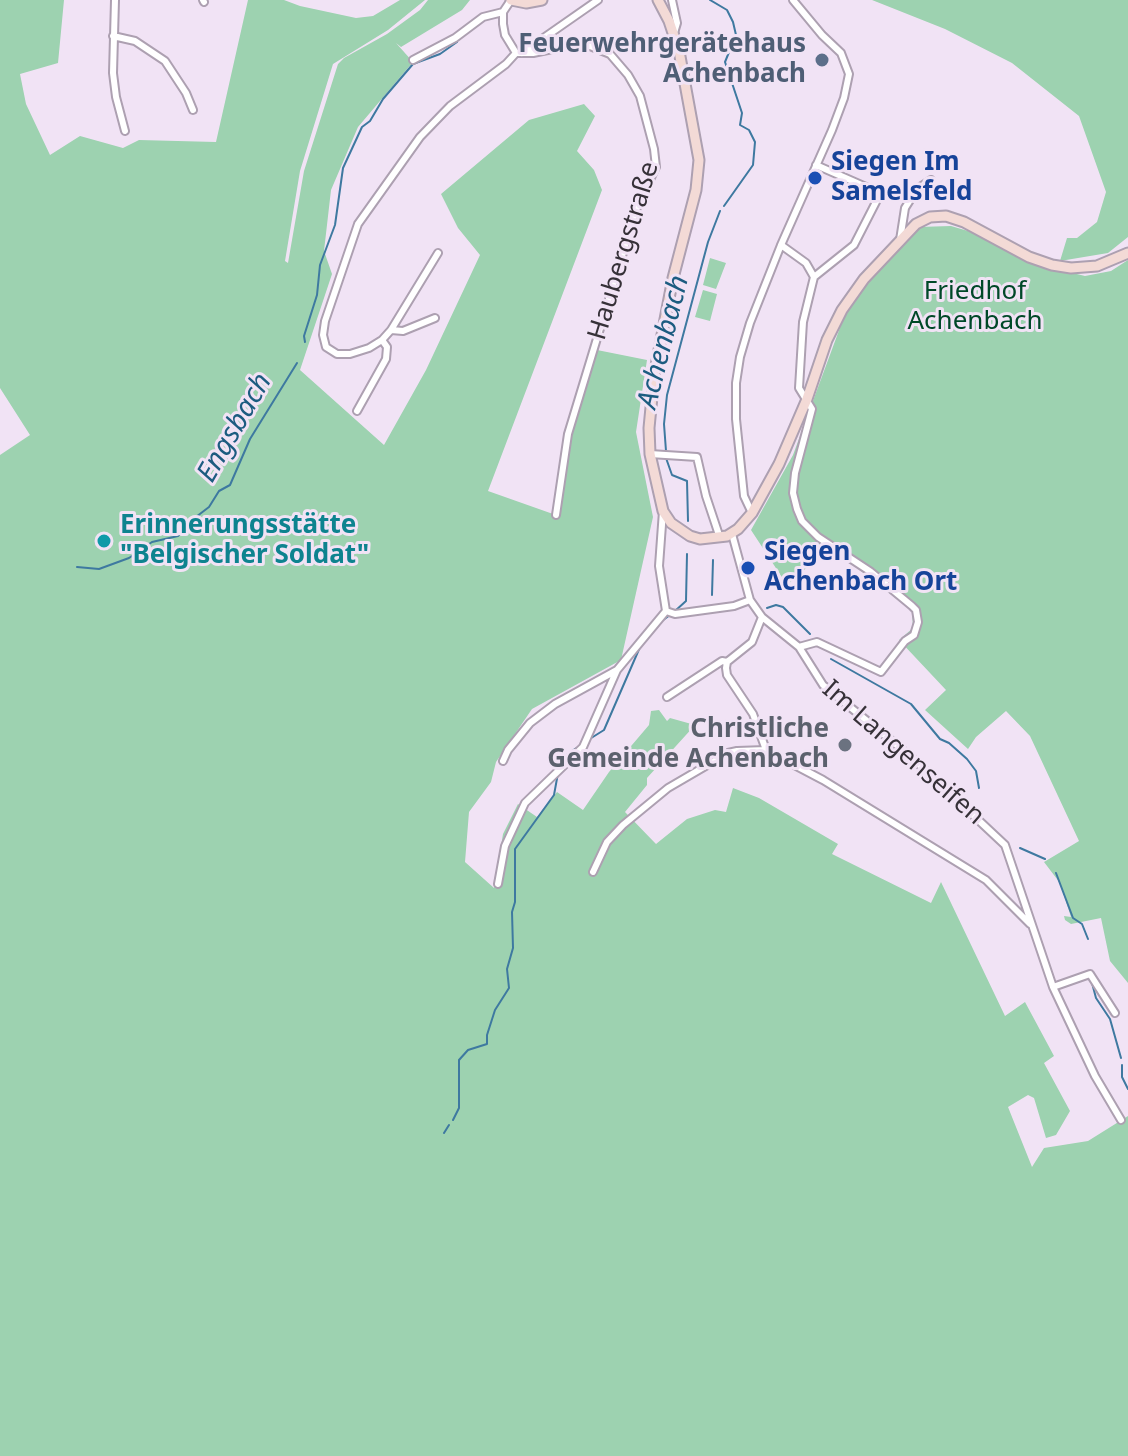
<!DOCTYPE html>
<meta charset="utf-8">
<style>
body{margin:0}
canvas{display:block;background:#f1e3f5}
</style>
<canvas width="1128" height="1456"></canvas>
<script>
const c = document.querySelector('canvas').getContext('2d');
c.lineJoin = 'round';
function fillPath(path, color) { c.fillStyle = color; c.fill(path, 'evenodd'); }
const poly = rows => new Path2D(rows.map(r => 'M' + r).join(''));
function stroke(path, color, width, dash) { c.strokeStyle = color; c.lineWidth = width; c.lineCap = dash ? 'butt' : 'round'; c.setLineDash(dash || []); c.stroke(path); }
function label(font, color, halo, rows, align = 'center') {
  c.font = font + ' "Noto Sans",sans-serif'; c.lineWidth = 6; c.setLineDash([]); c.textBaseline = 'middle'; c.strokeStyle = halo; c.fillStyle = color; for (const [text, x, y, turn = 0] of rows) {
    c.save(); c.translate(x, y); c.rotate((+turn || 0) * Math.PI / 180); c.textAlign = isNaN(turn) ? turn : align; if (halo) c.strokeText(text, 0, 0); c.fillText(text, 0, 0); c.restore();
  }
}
const green = poly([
 [0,0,64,0,58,63,20,74,26,104,50,155,80,136,123,148,139,140,216,142,248,0,284,0,300,6,356,18,373,16,400,0,425,0,388,30,333,64,300,171,285,261,288,263,304,171,338,64,344,58,387,34,420,10,428,0,470,0,462,10,401,47,396,43,413,62,358,127,331,190,324,251,332,274,300,370,384,445,426,370,480,255,458,228,441,194,529,120,584,104,595,116,577,151,594,170,602,190,488,491,553,514,568,427,597,350,647,360,636,432,653,517,621,660,532,709,496,762,491,782,469,812,465,862,494,888,503,834,518,804,537,817,557,792,583,810,609,772,649,725,651,711,659,710,667,721,670,718,695,725,647,778,647,785,625,812,656,844,687,819,715,810,726,812,733,788,759,798,838,844,832,854,931,903,941,882,1005,1016,1025,1002,1054,1056,1044,1063,1070,1111,1056,1135,1046,1138,1034,1098,1028,1095,1008,1107,1032,1167,1044,1148,1088,1141,1128,1116,1128,1456,0,1456,0,455,30,435,0,388],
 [872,0,1128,0,1128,237,1108,253,1060,261,1067,238,1077,238,1097,222,1106,192,1079,116,1012,63,945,29],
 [951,226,968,231,1032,263,1085,276,1111,271,1128,260,1128,983,1110,961,1101,918,1071,924,1065,920,1064,916,1071,917,1060,883,1044,862,1079,841,1030,736,1006,711,976,737,968,749,925,710,946,690,899,640,913,628,912,611,833,549,818,558,787,585,751,530,793,455,848,306,918,227],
 [710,258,726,263,716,289,703,285],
 [703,290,717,294,710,321,695,317]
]);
const stream = poly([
 [710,0,727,10,733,22,736,35,725,62,742,113,740,125,749,130,755,142,753,165,724,206],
 [305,342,304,336,317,295,320,265,335,225,343,168,362,127,370,121,383,99,413,64,440,54,457,42],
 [666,451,664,424,667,395,708,242,720,211],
 [666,458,672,475,687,481,688,521],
 [77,567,99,569,129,558,152,542,178,536,192,520,209,507,219,491,230,485,250,439,297,363],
 [712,595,713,560],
 [767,608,776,605,783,607,810,634],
 [675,611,686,601,687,554],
 [659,623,670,615],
 [831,659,911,704,940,739,949,743,967,759,976,771,979,788],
 [588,740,604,730,640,647],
 [562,763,567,754,583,744],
 [1020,848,1045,859],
 [1056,873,1073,918,1082,924,1088,939],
 [1092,983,1096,998,1110,1019,1121,1058],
 [1122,1065,1122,1077,1128,1089],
 [453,1120,459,1108,459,1060,468,1050,487,1044,487,1035,495,1010,509,988,507,969,513,948,512,912,515,902,515,849,554,795,558,773],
 [444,1133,449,1125]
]);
const street = poly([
 [115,0,113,73,116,97,125,131],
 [203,0,204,2],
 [511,0,503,12,503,24,505,35,516,53],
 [672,0,677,23,674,33],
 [113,36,135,41,165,61,186,93,193,110],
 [516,53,533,53,572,45,590,46,610,54,628,75,640,96,654,149,656,167,636,210,568,434,556,515],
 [522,53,598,0],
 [413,60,455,38,483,17,503,12],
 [900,240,905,208,917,189,931,180],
 [781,245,806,263,814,277,803,322,799,388,812,409,795,473,793,493,797,509,802,521,818,537,871,572,912,606,916,610,918,622,914,635,905,641,881,672,817,642,799,647],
 [438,253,391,330,382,340,369,348,350,354,337,354,326,347,323,335,325,321,358,224,420,137,450,106,506,64,516,53],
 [814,277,854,245,876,202,873,190,816,165],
 [391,330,403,331,435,318],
 [357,411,386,359,387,347,382,340],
 [650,454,697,457,706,496,720,538],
 [663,511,659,566,666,611],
 [752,513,744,496,736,419,736,383,740,357,750,323,781,245,832,130,844,98,849,74,841,53,822,35,793,0],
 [732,534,750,600,762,617,799,647,823,685,909,755,1005,845,1053,987,1095,1076,1121,1120],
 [666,611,675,614,734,606,750,600],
 [762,617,752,642,727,662,726,668,727,675,753,714,766,750],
 [667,697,722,661,727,662],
 [503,761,508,750,530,723,555,704,617,670],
 [593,872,607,842,623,825,668,788,728,753,737,751,766,750,823,780,986,880,1030,924],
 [498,884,505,846,525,803,583,747,617,670,666,611],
 [1053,987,1090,974,1115,1013]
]);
const secondary = poly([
 [511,0,526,3,542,0],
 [658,0,669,21,679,51,699,160,696,190,673,278,654,376,649,428,650,454,663,511,671,523,690,536,700,539,727,536,738,529,752,513,779,464,807,399,827,340,842,310,864,279,916,224,930,217,946,216,964,222,1029,257,1052,265,1071,268,1097,266,1128,253]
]);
const markers = [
 [822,60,8,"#5c6f8a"],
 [815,178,8,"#1a4fb4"],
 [104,541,8,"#0f9aa8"],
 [748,568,8,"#1a4fb4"],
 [845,745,8,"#6b7280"]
];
const serviceNames = [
 ["Feuerwehrgerätehaus",806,45],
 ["Achenbach",806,75]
];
const transitNames = [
 ["Siegen Im",831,163],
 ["Samelsfeld",831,193],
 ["Siegen",764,553],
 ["Achenbach Ort",764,583]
];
const streetNames = [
 ["Haubergstraße",624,251,-73],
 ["Im Langenseifen",903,753,41]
];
const parkNames = [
 ["Friedhof",975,292],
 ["Achenbach",975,322]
];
const cultureNames = [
 ["Erinnerungsstätte",120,526],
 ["\"Belgischer Soldat\"",120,556]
];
const worshipNames = [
 ["Christliche",829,730],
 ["Gemeinde Achenbach",829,760]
];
const waterNames = [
 ["Achenbach",664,342,-76],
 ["Engsbach",235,428,-60]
];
fillPath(green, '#9dd2b0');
stroke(stream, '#3e79a0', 2);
stroke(street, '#ada0b1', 10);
stroke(secondary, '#ada0b1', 13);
stroke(street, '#fff', 6);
stroke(secondary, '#f3dad6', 9);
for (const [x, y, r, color] of markers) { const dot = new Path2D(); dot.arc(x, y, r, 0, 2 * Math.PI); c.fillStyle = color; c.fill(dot); stroke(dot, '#f1e3f5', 3); }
label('bold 26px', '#4e5e75', '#f1e3f5', serviceNames, 'right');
label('bold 26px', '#164399', '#f1e3f5', transitNames, 'left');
label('26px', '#363138', '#f1e3f5', streetNames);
label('26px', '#004828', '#f1e3f5', parkNames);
label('bold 26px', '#0d838f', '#f1e3f5', cultureNames, 'left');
label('bold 26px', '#5b616d', '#f1e3f5', worshipNames, 'right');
label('italic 28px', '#1c5c80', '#f1e3f5', waterNames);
</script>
